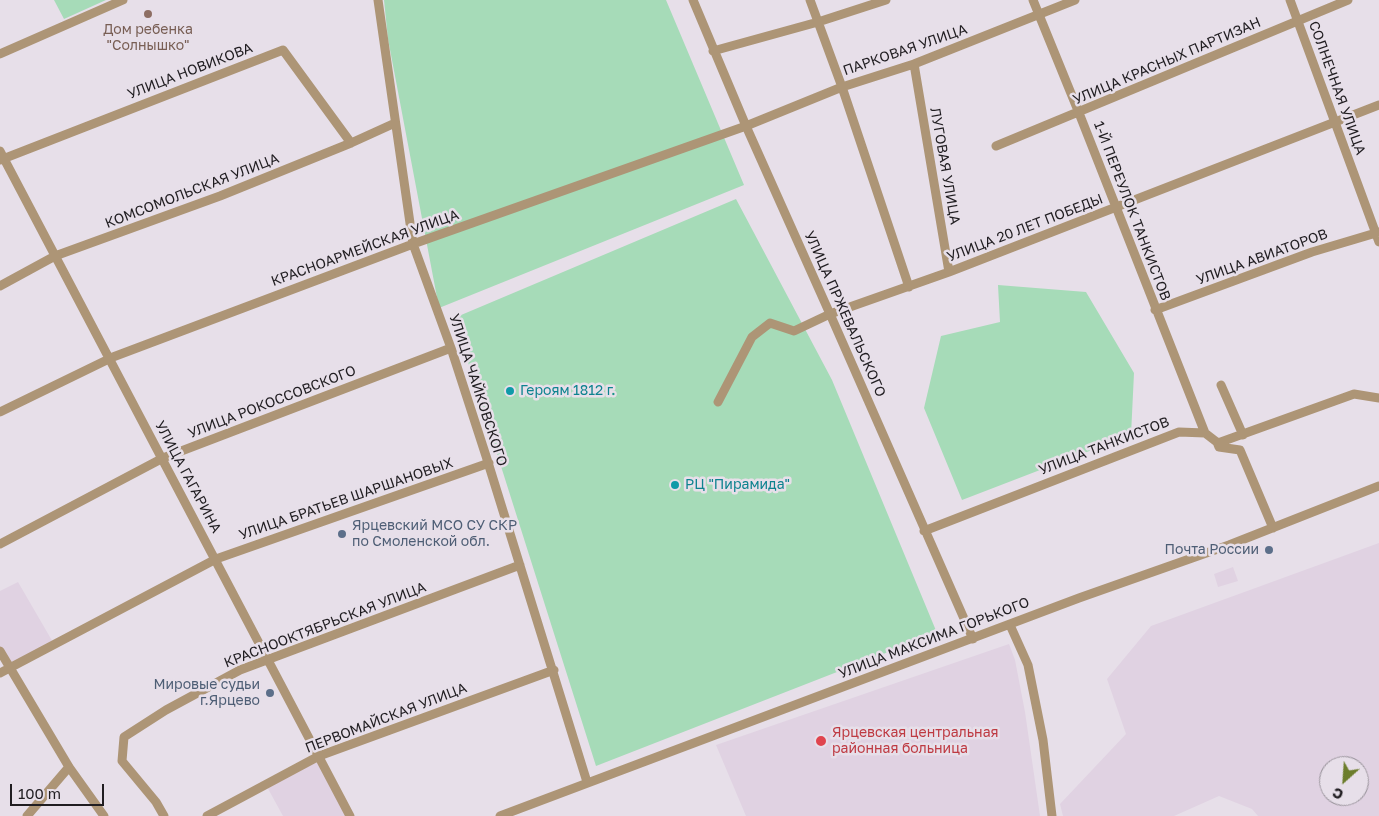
<!DOCTYPE html>
<meta charset="utf-8">
<style>
body{margin:0}
#map{position:relative;width:1379px;height:816px;overflow:hidden;background:#e7dfe9;font-family:"Golos Text",sans-serif}
canvas{display:block}
.north{position:absolute;left:1319px;top:756px;width:50px;height:50px;box-sizing:border-box;background:#e7dfe9;border:1px solid #979199;border-radius:50%;rotate:206deg;font-size:14px;font-weight:700;line-height:20px;text-align:center;color:#201d21}
.north::after{content:'';display:block;margin:auto;width:18px;height:22px;background:#6c7d2c;clip-path:polygon(50% 0,100% 100%,50% 72%,0 100%)}
.scale{position:absolute;left:10px;top:784px;width:94px;height:22px;box-sizing:border-box;border:2px solid #201d21;border-top:0;padding-left:6px;font-size:15px;line-height:18px;white-space:nowrap;color:#201d21;-webkit-text-stroke:4px #e7dfe9;paint-order:stroke}
</style>
<div id="map">
<canvas width="1379" height="816"></canvas>
<div class="north">С</div>
<div class="scale">100 m</div>
</div>
<script>
const c = document.querySelector('canvas').getContext('2d');
c.lineJoin = 'round';
function fillPath(path, color) { c.fillStyle = color; c.fill(path, 'evenodd'); }
const poly = rows => new Path2D(rows.map(r => 'M' + r).join(''));
function stroke(path, color, width, dash) { c.strokeStyle = color; c.lineWidth = width; c.lineCap = dash ? 'butt' : 'round'; c.setLineDash(dash || []); c.stroke(path); }
function label(font, color, halo, rows, align = 'center') {
  c.font = font + ' "Golos Text",sans-serif'; c.lineWidth = 5; c.setLineDash([]); c.textBaseline = 'middle'; c.strokeStyle = halo; c.fillStyle = color; for (const [text, x, y, turn = 0] of rows) {
    c.save(); c.translate(x, y); c.rotate((+turn || 0) * Math.PI / 180); c.textAlign = isNaN(turn) ? turn : align; if (halo) c.strokeText(text, 0, 0); c.fillText(text, 0, 0); c.restore();
  }
}
const built = poly([
 [1379,543,1379,816,1258,816,1252,809,1219,796,1174,816,1063,816,1060,804,1126,734,1107,679,1151,626],
 [1329,766,1359,766,1359,796,1329,796],
 [1233,567,1238,581,1218,587,1214,574],
 [18,582,54,644,10,667,0,650,0,591],
 [1009,644,1015,660,1025,712,1040,816,746,816,716,745],
 [318,757,350,816,283,816,266,785]
]);
const green = poly([
 [54,0,106,0,64,19],
 [384,0,666,0,744,185,439,308,388,39],
 [736,199,832,380,937,633,596,766,454,318],
 [998,285,1086,292,1134,373,1131,435,962,500,924,408,941,336,1000,322]
]);
const minor = poly([
 [378,0,413,244,451,348,486,456,587,782],
 [693,0,746,126,830,314,973,639],
 [810,0,842,87,909,287],
 [1033,0,1079,113,1205,433],
 [1290,0,1379,242],
 [713,51,818,22,886,0],
 [0,54,123,0],
 [914,64,949,272],
 [996,146,1348,0],
 [0,151,350,816],
 [0,160,283,50,351,143],
 [0,286,55,256,220,196,351,143,395,123],
 [1155,310,1312,252,1379,232],
 [1221,385,1243,435],
 [718,402,752,337,770,323,794,331,830,314,949,272,1379,105],
 [0,412,113,357,413,244,746,126,842,87,914,64,1075,0],
 [1217,442,1219,447,1240,450,1273,528],
 [924,531,1179,432,1205,433,1218,443,1354,394,1379,398],
 [0,544,163,458,451,348],
 [1010,625,1028,665,1043,740,1052,816],
 [0,651,69,767,104,816],
 [0,673,216,559,489,463],
 [27,816,69,767],
 [164,816,156,802,122,761,124,737,166,710,240,670,520,565],
 [207,816,319,756,554,670],
 [500,816,1079,598,1229,545,1379,486]
]);
const markers = [
 [148,14,5,"#8d6e63"],
 [510,391,5,"#0f9aa8"],
 [675,485,5,"#0f9aa8"],
 [342,534,5,"#5c6f8a"],
 [1269,550,5,"#5c6f8a"],
 [270,693,5,"#5c6f8a"],
 [821,741,6,"#e0444e"]
];
const educationNames = [
 ["Дом ребенка",148,30],
 ["\"Солнышко\"",148,46]
];
const streetNames = [
 ["ПАРКОВАЯ УЛИЦА",905,50,-19],
 ["УЛИЦА КРАСНЫХ ПАРТИЗАН",1167,61,-23],
 ["УЛИЦА НОВИКОВА",190,71,-21],
 ["СОЛНЕЧНАЯ УЛИЦА",1337,88,70],
 ["ЛУГОВАЯ УЛИЦА",945,166,80],
 ["КОМСОМОЛЬСКАЯ УЛИЦА",192,191,-21],
 ["1-Й ПЕРЕУЛОК ТАНКИСТОВ",1132,211,69],
 ["УЛИЦА 20 ЛЕТ ПОБЕДЫ",1025,228,-21],
 ["КРАСНОАРМЕЙСКАЯ УЛИЦА",365,248,-20],
 ["УЛИЦА АВИАТОРОВ",1262,257,-20],
 ["УЛИЦА ПРЖЕВАЛЬСКОГО",845,314,66],
 ["УЛИЦА ЧАЙКОВСКОГО",478,390,72],
 ["УЛИЦА РОКОССОВСКОГО",272,402,-21],
 ["УЛИЦА ТАНКИСТОВ",1104,446,-21],
 ["УЛИЦА ГАГАРИНА",188,477,62],
 ["УЛИЦА БРАТЬЕВ ШАРШАНОВЫХ",346,499,-19],
 ["КРАСНООКТЯБРЬСКАЯ УЛИЦА",325,625,-21],
 ["УЛИЦА МАКСИМА ГОРЬКОГО",934,638,-21],
 ["ПЕРВОМАЙСКАЯ УЛИЦА",386,718,-21]
];
const cultureNames = [
 ["Героям 1812 г.",520,391],
 ["РЦ \"Пирамида\"",685,485]
];
const serviceNames = [
 ["Ярцевский МСО СУ СКР",352,526,"left"],
 ["по Смоленской обл.",352,542,"left"],
 ["Почта России",1259,550],
 ["Мировые судьи",260,685],
 ["г.Ярцево",260,701]
];
const healthNames = [
 ["Ярцевская центральная",832,733],
 ["районная больница",832,749]
];
fillPath(built, '#e0d2e2');
fillPath(green, '#a6dbb8');
stroke(minor, '#ad9576', 9);
for (const [x, y, r, color] of markers) { const dot = new Path2D(); dot.arc(x, y, r, 0, 2 * Math.PI); c.fillStyle = color; c.fill(dot); stroke(dot, '#e7dfe9', 2); }
label('14px', '#785e54', '#e7dfe9', educationNames);
label('14px', '#201d21', '#e7dfe9', streetNames);
label('14px', '#0d838f', '#e7dfe9', cultureNames, 'left');
label('14px', '#4e5e75', '#e7dfe9', serviceNames, 'right');
label('14px', '#be3a42', '#e7dfe9', healthNames, 'left');
</script>
